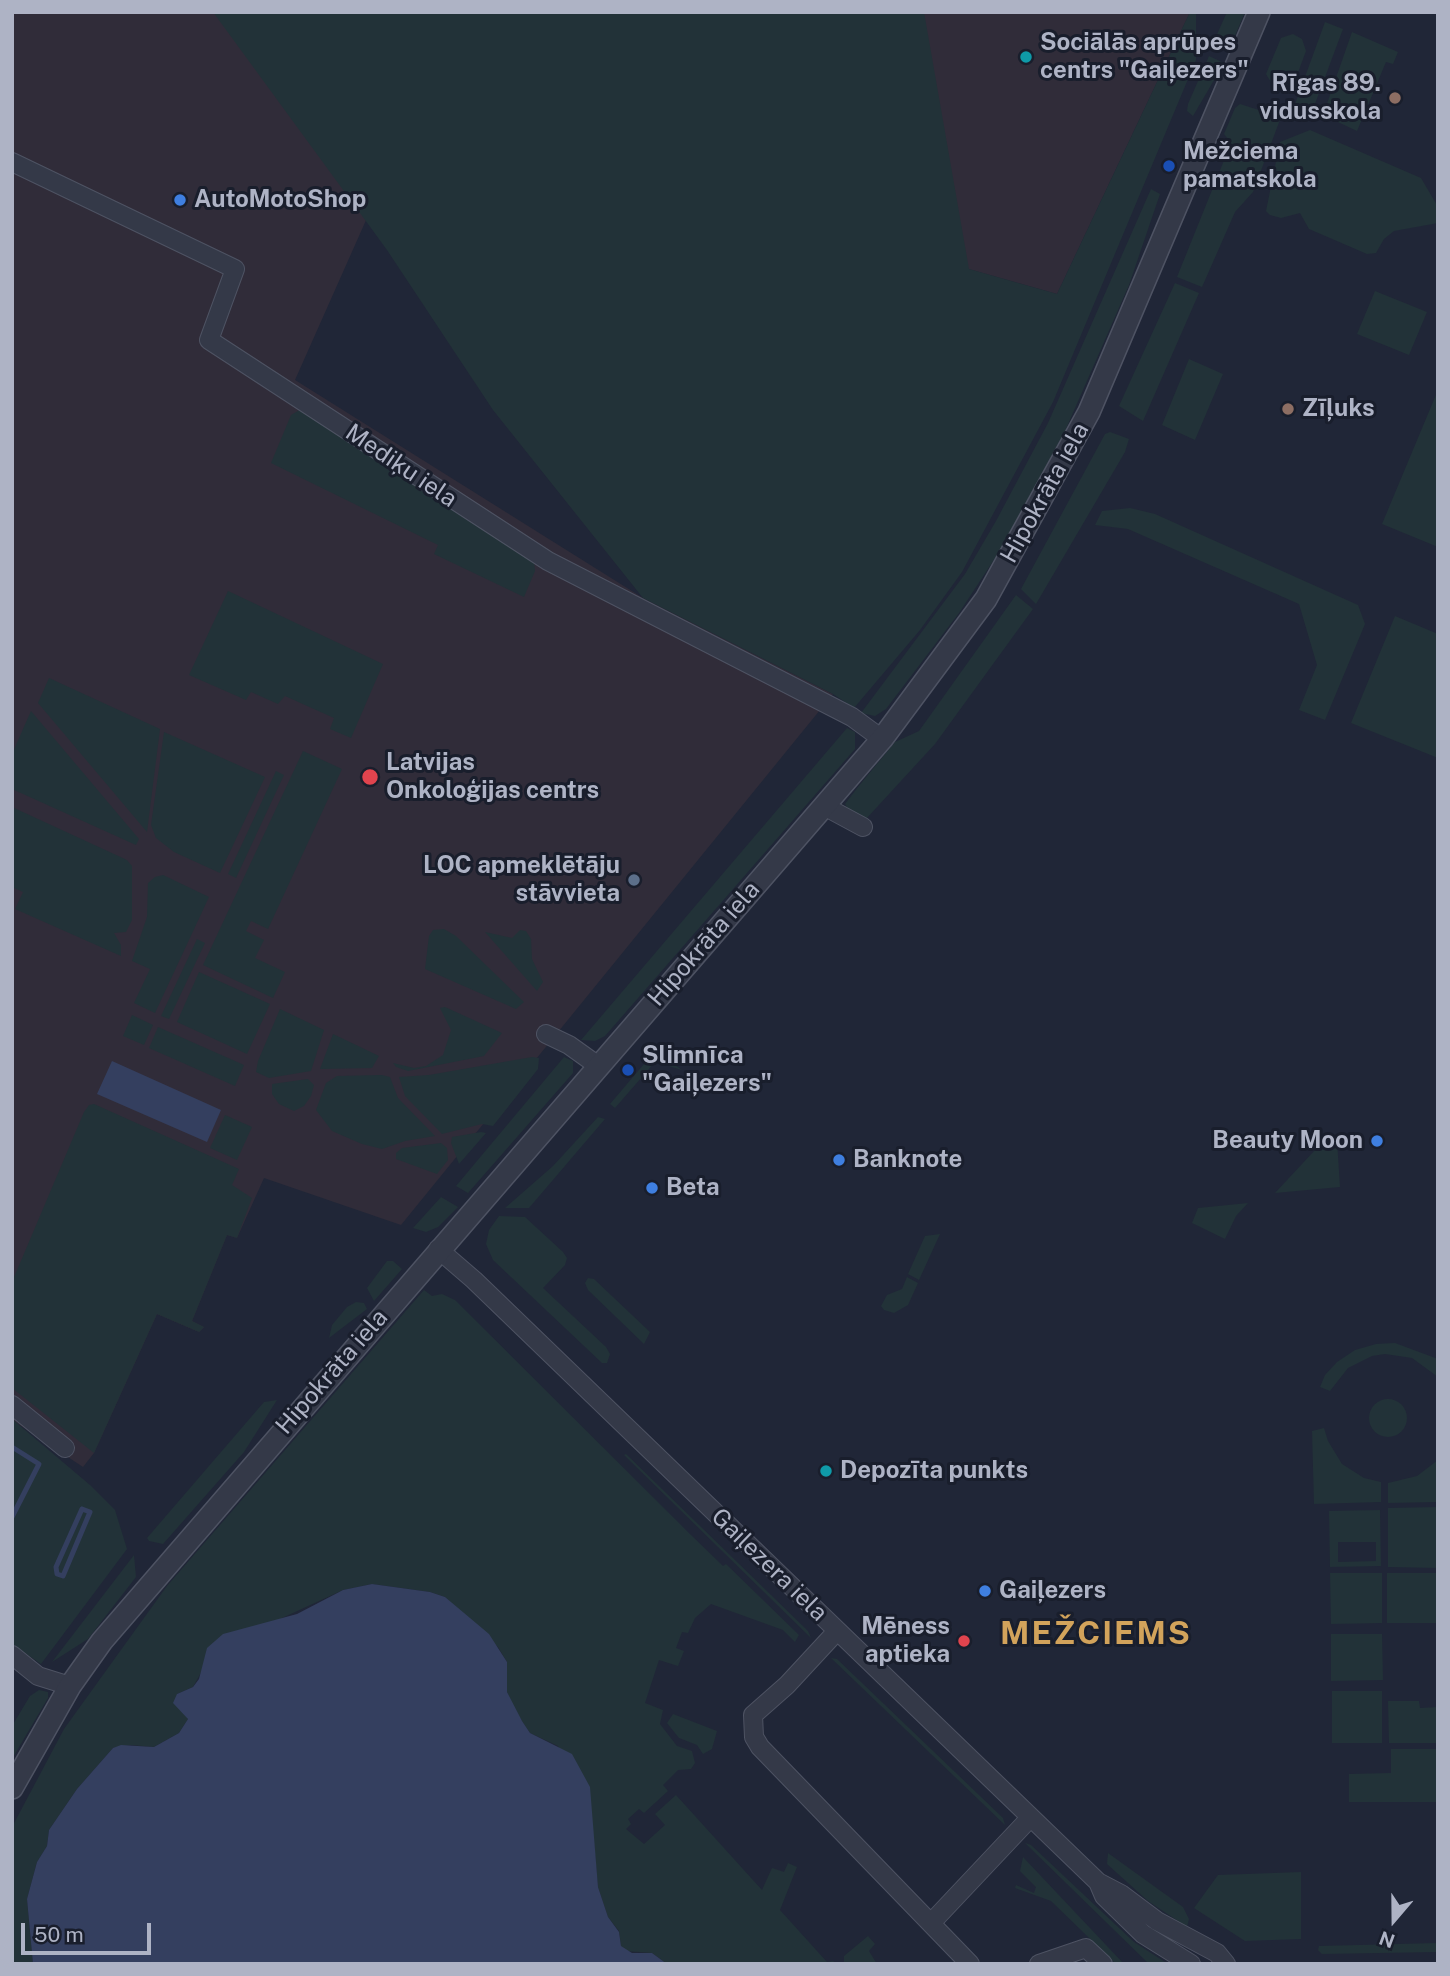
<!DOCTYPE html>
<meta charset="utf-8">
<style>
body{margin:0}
#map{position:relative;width:1450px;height:1976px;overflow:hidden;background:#202637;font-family:"Public Sans",sans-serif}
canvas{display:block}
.frame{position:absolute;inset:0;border:14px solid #aeb3c5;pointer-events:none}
.north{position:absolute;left:1359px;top:1885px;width:70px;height:70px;-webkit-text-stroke:5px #191e2c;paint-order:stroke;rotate:200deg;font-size:19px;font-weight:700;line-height:28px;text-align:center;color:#aeb3c5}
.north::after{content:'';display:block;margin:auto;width:24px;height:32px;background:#aeb3c5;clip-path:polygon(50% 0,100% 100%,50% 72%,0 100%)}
.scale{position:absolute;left:21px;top:1923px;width:130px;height:32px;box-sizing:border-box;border:4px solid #aeb3c5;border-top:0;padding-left:9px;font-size:21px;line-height:24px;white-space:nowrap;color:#aeb3c5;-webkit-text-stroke:5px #191e2c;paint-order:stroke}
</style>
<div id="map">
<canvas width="1450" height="1976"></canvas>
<div class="frame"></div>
<div class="north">N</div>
<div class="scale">50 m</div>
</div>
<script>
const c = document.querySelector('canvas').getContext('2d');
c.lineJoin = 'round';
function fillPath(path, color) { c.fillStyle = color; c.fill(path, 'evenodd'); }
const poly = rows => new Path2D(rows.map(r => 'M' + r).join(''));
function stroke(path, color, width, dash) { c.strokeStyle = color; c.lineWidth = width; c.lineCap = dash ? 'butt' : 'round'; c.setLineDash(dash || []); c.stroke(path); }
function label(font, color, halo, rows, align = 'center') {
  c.font = font + ' "Public Sans",sans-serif'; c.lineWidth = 6; c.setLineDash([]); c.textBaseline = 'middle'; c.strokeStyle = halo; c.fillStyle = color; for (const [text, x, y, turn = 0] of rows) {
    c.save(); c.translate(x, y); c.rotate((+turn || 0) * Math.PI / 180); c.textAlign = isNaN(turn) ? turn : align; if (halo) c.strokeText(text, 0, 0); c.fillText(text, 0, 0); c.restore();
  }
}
const medical = poly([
 [12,12,224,12,375,200,295,380,643,598,833,694,401,1225,264,1178,237,1238,227,1235,192,1321,204,1327,199,1332,157,1314,94,1453,83,1467,12,1420],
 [908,12,1190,12,1057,294,926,257]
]);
const green = poly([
 [213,12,924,12,969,269,1057,294,1190,12,1196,12,1196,60,1053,402,962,572,920,630,854,708,833,694,643,598,493,410,387,250],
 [1227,12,1245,12,1229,50,1214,41],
 [1325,22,1343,29,1312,112,1306,113,1294,107],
 [1352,32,1398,52,1393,64,1386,62,1357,131,1323,115],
 [1293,34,1302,39,1306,51,1293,86,1282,89,1272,84,1266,74,1281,38],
 [1209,56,1224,63,1193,116,1187,111,1188,104],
 [1240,104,1281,117,1253,192,1235,212,1202,287,1177,277,1231,143,1224,134,1235,108],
 [1310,130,1421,178,1438,207,1438,223,1394,231,1384,239,1376,253,1367,254,1309,229,1300,213,1281,218,1270,215,1266,211,1280,142],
 [1151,189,1160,194,1129,285,1065,431,1001,549,959,613,886,709,875,716,861,713,965,574,996,521,1048,423],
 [1175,283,1199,293,1143,421,1119,406],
 [1375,291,1427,312,1409,355,1357,334],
 [1189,359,1223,374,1195,440,1162,425],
 [1438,390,1438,547,1382,524],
 [303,408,534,561,535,571,524,597,434,554,438,545,271,463,291,415],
 [1110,432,1129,439,1125,452,1036,604,1021,589,1105,434],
 [1130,508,1155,514,1358,605,1365,624,1325,720,1299,710,1317,665,1299,604,1128,529,1095,525,1102,511],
 [228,591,383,664,351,738,330,729,334,718,285,696,278,704,251,692,246,700,189,675],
 [1016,595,1033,609,935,744,866,819,849,811,845,804,858,787,895,742,919,731],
 [1395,616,1438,634,1438,758,1351,723],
 [49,678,160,729,147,832,38,703],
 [31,711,139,839,136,845,12,789,12,754],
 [847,728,855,732,855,749,605,1036,595,1041,581,1040],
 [164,732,265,777,220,873,174,852,156,838,151,825],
 [303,751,342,769,268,929,251,921,246,931,264,940,255,958,285,972,273,998,203,965],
 [276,771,284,775,236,878,228,874],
 [12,807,127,860,132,866,132,920,126,932,114,933,121,945,121,956,15,909,23,892,12,887],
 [163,875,209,897,155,1013,134,1003,150,969,132,961,147,917,148,883,155,877],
 [444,929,456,936,524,1002,516,1009,425,969,429,936,433,930],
 [520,930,526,931,531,939,532,959,543,982,537,991,485,932,512,938],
 [197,939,205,943,169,1019,161,1016],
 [199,972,270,1004,247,1054,177,1022],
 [445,1007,502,1033,484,1056,408,1071,396,1067,393,1063,414,1068,426,1066,443,1055,451,1030,440,1008],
 [280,1009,324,1030,311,1071,269,1078,256,1072,258,1061],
 [132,1015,153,1025,144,1045,123,1036],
 [158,1027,244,1065,235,1086,149,1048],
 [333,1034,379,1056,372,1068,320,1069],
 [655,1051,682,1070,655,1062,615,1108,610,1104],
 [532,1057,539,1058,538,1069,493,1126,482,1124,442,1134,405,1096,399,1077,429,1075],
 [564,1057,573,1061,573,1073,468,1193,456,1186],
 [382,1075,390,1077,398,1098,435,1136,405,1141,382,1149,362,1144,332,1131,316,1110,326,1083,337,1076],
 [308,1079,314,1085,311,1096,304,1106,294,1111,279,1104,272,1094,272,1084],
 [94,1104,239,1169,232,1185,252,1198,237,1238,227,1235,192,1321,204,1327,199,1332,157,1314,94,1453,12,1388,12,1282,84,1112,89,1105],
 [225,1115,252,1127,237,1160,210,1148],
 [598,1117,605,1119,529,1208,505,1208,553,1166],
 [481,1132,486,1133,459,1164,451,1143,452,1137],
 [1329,1135,1337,1140,1340,1187,1275,1193],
 [441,1143,447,1148,448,1160,437,1174,396,1159,396,1153,402,1148],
 [441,1197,458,1207,438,1227,426,1232,413,1228],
 [1248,1203,1236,1216,1225,1239,1192,1223,1198,1208],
 [499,1216,525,1217,563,1252,567,1258,565,1265,543,1288,606,1347,610,1354,607,1363,602,1363,493,1260,486,1244,489,1230],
 [940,1234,919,1280,908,1274,925,1236],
 [387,1261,393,1261,402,1269,374,1301,367,1288],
 [907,1277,918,1283,908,1305,894,1313,884,1310,881,1306,887,1295,902,1289],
 [588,1278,594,1279,650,1332,644,1344,588,1290,585,1283],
 [424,1290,432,1296,442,1294,455,1300,690,1534,723,1566,726,1564,799,1635,795,1642,783,1630,711,1604,695,1618,688,1633,682,1632,676,1648,684,1651,678,1666,659,1660,645,1703,663,1710,660,1724,677,1746,692,1751,695,1763,691,1769,678,1770,663,1785,668,1791,644,1813,639,1809,628,1819,631,1824,626,1829,644,1844,665,1825,655,1814,676,1795,762,1890,772,1868,784,1872,788,1863,797,1867,780,1910,827,1962,833,1961,836,1964,667,1964,652,1953,625,1951,621,1946,619,1931,608,1917,598,1887,594,1845,558,1746,530,1733,513,1708,507,1692,507,1662,498,1647,445,1597,430,1592,372,1584,343,1590,282,1618,204,1667,193,1687,177,1694,188,1719,179,1733,154,1747,131,1745,113,1748,77,1789,49,1830,47,1846,37,1862,27,1899,33,1964,12,1964,12,1827,64,1729,167,1586],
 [356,1302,364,1303,367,1309,329,1338,332,1325,347,1307],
 [1395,1343,1438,1359,1438,1377,1412,1358,1385,1354,1372,1356,1348,1368,1330,1391,1320,1387,1325,1375,1337,1362,1355,1350,1376,1344],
 '1369 1418a19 19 0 1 1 38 0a19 19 0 1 1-38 0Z',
 [277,1400,244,1452,163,1544,149,1541,147,1538,264,1402],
 [12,1419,90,1485,115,1510,127,1549,41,1664,12,1644],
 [1324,1428,1328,1441,1342,1464,1364,1478,1381,1482,1381,1502,1314,1504,1312,1431],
 [626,1454,808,1631,811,1638,624,1455],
 [1438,1460,1438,1502,1388,1503,1388,1483,1417,1476],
 [1438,1507,1438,1568,1388,1567,1388,1508],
 [1380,1510,1381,1566,1330,1567,1329,1511],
 [1338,1542,1376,1542,1376,1561,1338,1562],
 [134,1555,136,1577,88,1639,52,1662],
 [1330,1573,1382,1573,1382,1623,1331,1624],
 [1387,1573,1438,1573,1438,1623,1387,1623],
 [1331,1634,1382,1634,1383,1680,1331,1681],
 [831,1658,837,1659,1003,1818,1005,1825],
 [39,1690,48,1692,48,1698,12,1759,12,1726,30,1696],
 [1332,1691,1382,1691,1382,1743,1332,1743],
 [1388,1701,1419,1701,1420,1708,1438,1707,1438,1743,1389,1743],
 [673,1714,717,1731,712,1749,703,1754,697,1745,679,1738,667,1723],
 [1391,1749,1438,1749,1438,1802,1349,1802,1349,1774,1391,1773],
 [1025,1843,1031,1845,1134,1942,1168,1964,1149,1964],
 [1108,1853,1183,1907,1189,1919,1187,1927,1148,1901,1107,1864],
 [1023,1857,1123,1963,1124,1964,1116,1964,1051,1901,1015,1888,1016,1885,1034,1893,1036,1887,1020,1871],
 [1301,1872,1301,1939,1245,1941,1194,1908,1218,1875],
 [868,1936,875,1944,869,1951,877,1964,844,1964,844,1956],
 [1438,1943,1438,1952,1322,1954,1318,1950,1319,1946]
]);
const water = poly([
 [112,1061,221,1110,207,1142,97,1094],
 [372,1584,430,1592,445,1597,489,1634,507,1662,507,1692,522,1721,530,1733,572,1754,590,1787,598,1887,608,1917,619,1932,621,1946,632,1953,652,1953,667,1964,33,1964,27,1899,37,1862,47,1846,49,1830,77,1789,113,1748,121,1745,154,1747,179,1733,188,1719,173,1703,177,1694,193,1687,199,1679,207,1648,223,1634,297,1614,343,1590]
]);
const stream = poly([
 [12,1447,39,1464,12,1517],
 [82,1509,90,1512,63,1576,57,1574,56,1567,82,1509]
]);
const minor = poly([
 [12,162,235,269,209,340,548,561,852,717,882,739],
 [824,806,863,827],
 [546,1034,569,1045,597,1065],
 [438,1249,474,1280,1098,1882,1121,1894,1157,1921,1217,1953,1226,1964],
 [12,1405,65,1448],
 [837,1631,787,1685,753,1715,754,1737,760,1747,970,1964],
 [12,1655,38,1676,70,1686],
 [1098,1882,1104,1896,1143,1934,1191,1964],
 [932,1922,1030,1818],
 [1039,1964,1086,1948,1103,1964]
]);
const tertiary = poly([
 [12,1788,70,1686,102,1641,882,739,986,599,1089,412,1259,12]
]);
const markers = [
 [1026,57,7,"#0f9aa8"],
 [1395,98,7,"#8d6e63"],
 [1169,166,7,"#1a4fb4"],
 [180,200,7,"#3f7fe0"],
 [1288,409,7,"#8d6e63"],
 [370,777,9,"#e0444e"],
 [634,880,7,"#5c6f8a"],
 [628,1070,7,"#1a4fb4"],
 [1377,1141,7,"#3f7fe0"],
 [839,1160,7,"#3f7fe0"],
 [652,1188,7,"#3f7fe0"],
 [826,1471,7,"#0f9aa8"],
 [985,1591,7,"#3f7fe0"],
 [964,1641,7,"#e0444e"]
];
const poiNames = [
 ["Sociālās aprūpes",1040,43],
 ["centrs \"Gaiļezers\"",1040,71],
 ["Rīgas 89.",1381,84,"right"],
 ["vidusskola",1381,112,"right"],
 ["Mežciema",1183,152],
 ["pamatskola",1183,180],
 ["AutoMotoShop",194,200],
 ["Zīļuks",1302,409],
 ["Latvijas",386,763],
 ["Onkoloģijas centrs",386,791],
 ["LOC apmeklētāju",620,866,"right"],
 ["stāvvieta",620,894,"right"],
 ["Slimnīca",642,1056],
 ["\"Gaiļezers\"",642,1084],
 ["Beauty Moon",1363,1141,"right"],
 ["Banknote",853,1160],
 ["Beta",666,1188],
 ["Depozīta punkts",840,1471],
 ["Gaiļezers",999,1591],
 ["Mēness",950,1627,"right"],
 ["aptieka",950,1655,"right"]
];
const streetNames = [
 ["Mediķu iela",401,466,34],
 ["Hipokrāta iela",1045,493,-61],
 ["Hipokrāta iela",704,944,-49],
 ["Hipokrāta iela",332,1372,-49],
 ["Gaiļezera iela",769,1565,44]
];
const districtNames = [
 ["MEŽCIEMS",1096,1634]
];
fillPath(medical, '#302c39');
fillPath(green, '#223238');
fillPath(water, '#343f5f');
stroke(stream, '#343f5f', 5);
stroke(minor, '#4e5363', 20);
stroke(tertiary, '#4e5363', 24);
stroke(minor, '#343948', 18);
stroke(tertiary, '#343948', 21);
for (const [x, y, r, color] of markers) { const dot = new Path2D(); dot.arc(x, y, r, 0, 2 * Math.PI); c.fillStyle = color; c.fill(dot); stroke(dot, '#191e2c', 2.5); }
label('bold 24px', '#aeb3c5', '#191e2c', poiNames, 'left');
label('24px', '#aeb3c5', '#191e2c', streetNames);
c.letterSpacing = '2px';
label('bold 32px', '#d2a35b', '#191e2c', districtNames);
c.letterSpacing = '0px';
</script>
